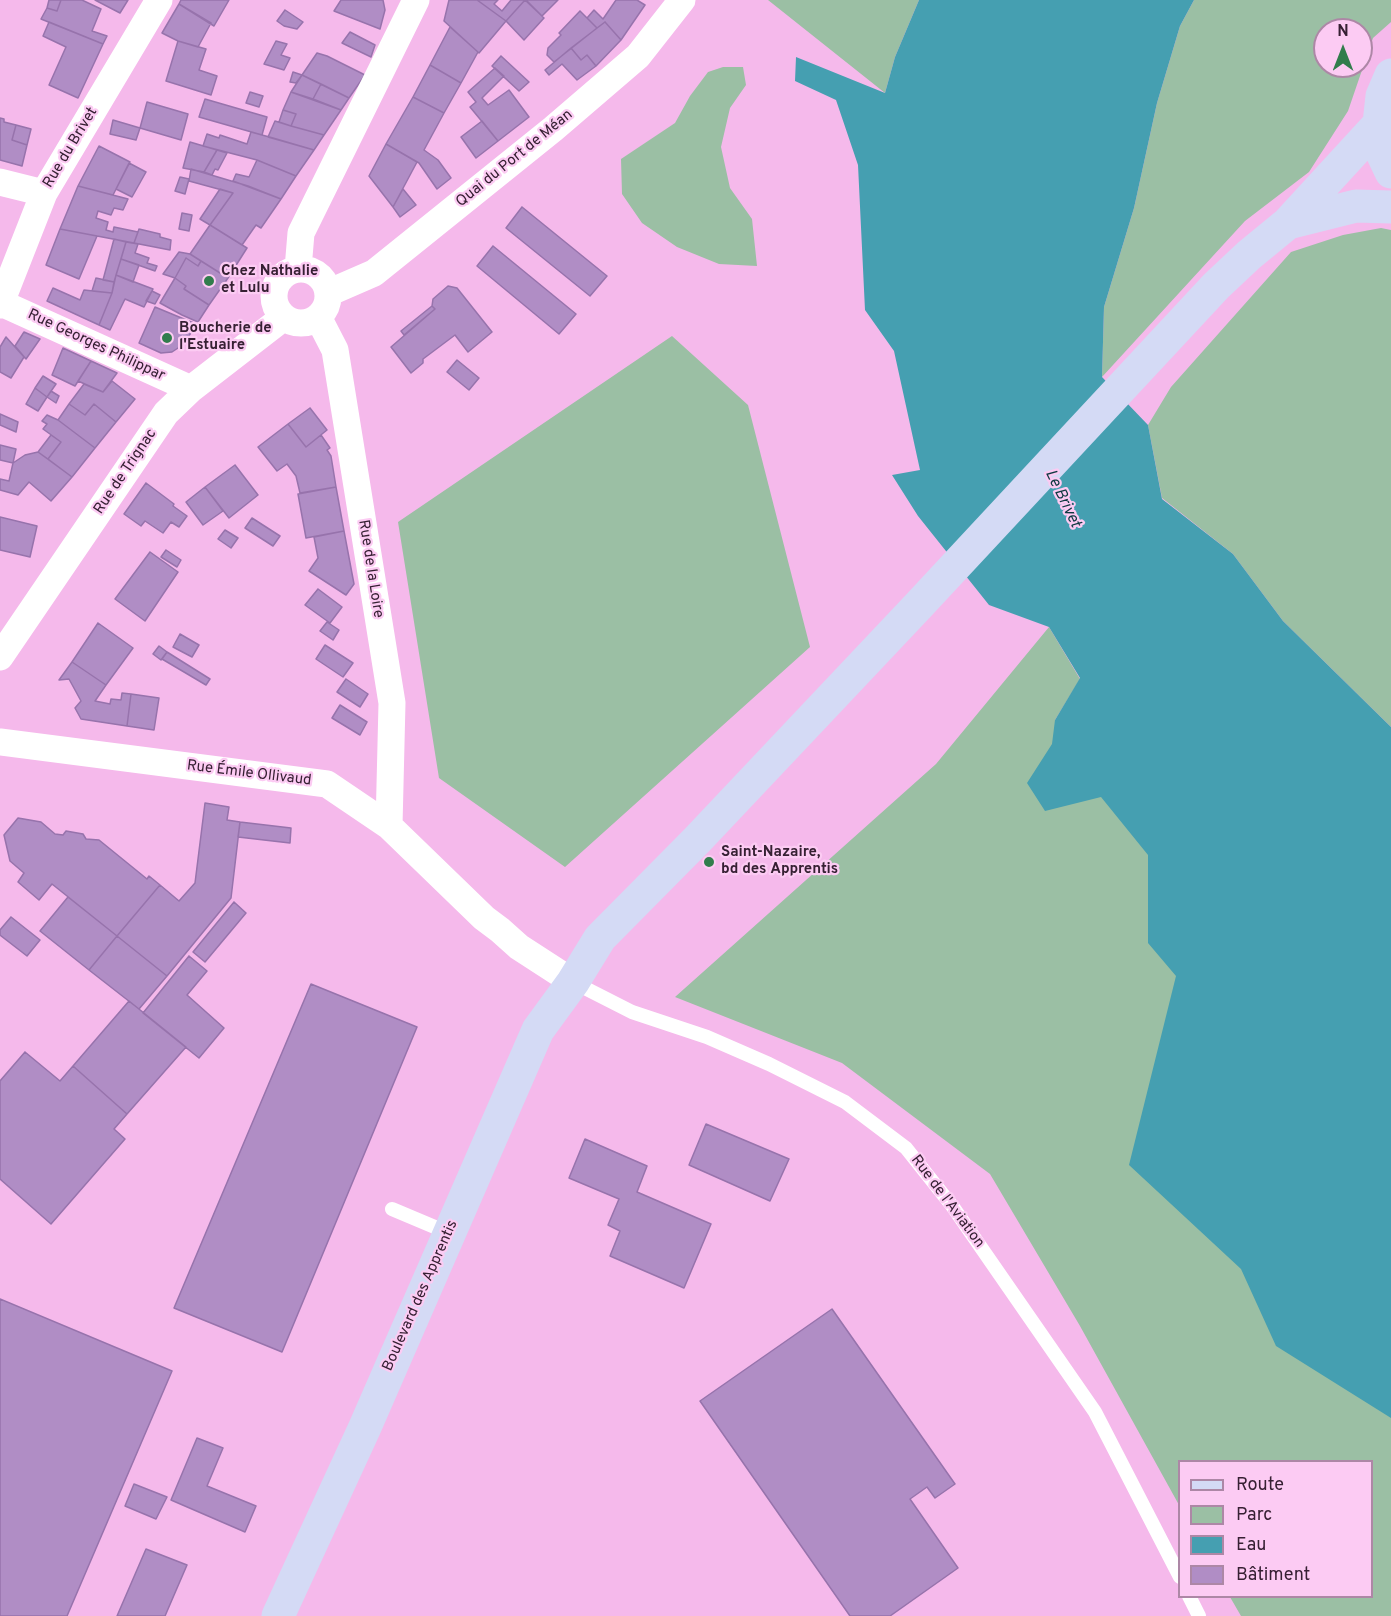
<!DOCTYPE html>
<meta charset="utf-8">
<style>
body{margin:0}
#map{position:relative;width:1391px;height:1616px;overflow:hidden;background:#f5b9eb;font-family:Overpass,sans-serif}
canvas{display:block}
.legend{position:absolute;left:1178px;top:1460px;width:195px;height:138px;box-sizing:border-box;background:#fccbf3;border:2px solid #ad87a6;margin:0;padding:8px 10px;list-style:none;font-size:18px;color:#362033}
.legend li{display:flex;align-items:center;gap:12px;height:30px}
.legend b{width:30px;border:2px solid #ad87a6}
.north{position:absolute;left:1313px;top:18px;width:60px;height:60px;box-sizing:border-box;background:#fccbf3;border:2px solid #ad87a6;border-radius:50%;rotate:0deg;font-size:16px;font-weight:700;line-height:24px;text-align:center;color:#362033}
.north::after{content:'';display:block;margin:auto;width:21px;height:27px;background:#317d4c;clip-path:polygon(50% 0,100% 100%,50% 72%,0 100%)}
</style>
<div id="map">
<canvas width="1391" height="1616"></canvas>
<ul class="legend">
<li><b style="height:8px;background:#d4daf5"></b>Route</li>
<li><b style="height:16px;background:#9bbfa4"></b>Parc</li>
<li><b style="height:16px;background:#459fb1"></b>Eau</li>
<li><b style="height:16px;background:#b08dc5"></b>Bâtiment</li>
</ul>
<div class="north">N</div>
</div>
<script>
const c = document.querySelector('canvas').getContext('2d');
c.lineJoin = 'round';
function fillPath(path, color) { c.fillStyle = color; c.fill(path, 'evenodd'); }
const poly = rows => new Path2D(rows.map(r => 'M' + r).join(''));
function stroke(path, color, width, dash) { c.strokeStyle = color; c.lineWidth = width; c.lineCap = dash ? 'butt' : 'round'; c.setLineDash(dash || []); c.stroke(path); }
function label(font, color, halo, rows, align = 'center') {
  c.font = font + ' Overpass,sans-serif'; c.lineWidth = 4.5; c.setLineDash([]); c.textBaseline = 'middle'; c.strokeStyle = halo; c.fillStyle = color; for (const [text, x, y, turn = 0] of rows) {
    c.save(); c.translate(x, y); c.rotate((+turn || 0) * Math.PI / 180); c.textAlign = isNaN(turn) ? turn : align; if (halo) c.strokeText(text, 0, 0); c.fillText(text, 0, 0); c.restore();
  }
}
const green = poly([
 [768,0,919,0,895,57,885,93],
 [1194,0,1391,0,1391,22,1373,38,1348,111,1309,172,1245,221,1102,377,1104,307,1134,208,1157,103,1180,26],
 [1325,30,1361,30,1361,66,1325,66],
 [723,67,743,67,746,85,730,108,721,147,730,188,752,219,757,266,719,264,677,247,642,223,622,194,621,159,675,123,690,96,708,72],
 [1381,228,1391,230,1391,727,1283,621,1233,554,1162,498,1148,425,1171,387,1291,252,1343,235],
 [672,336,748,405,810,647,565,867,439,778,398,522],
 [1049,627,1080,679,1055,720,1391,990,1391,1616,1241,1616,1230,1597,1372,1596,1372,1462,1180,1462,1179,1505,1080,1326,990,1174,842,1063,675,997,936,764]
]);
const water = poly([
 [919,0,1194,0,1180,26,1157,103,1134,208,1104,307,1102,377,1148,425,1162,499,1233,554,1283,621,1391,727,1391,1418,1276,1346,1241,1269,1129,1165,1176,976,1148,943,1148,855,1101,797,1045,811,1027,783,1052,744,1055,720,1080,678,1049,627,989,605,918,516,892,475,920,470,894,351,865,310,858,165,836,100,795,81,796,57,885,93,895,57]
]);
const building = poly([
 [49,0,61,0,57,11,47,8,49,0],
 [61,0,82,0,101,9,92,31,107,36,103,44,41,19,47,8,57,11,61,0],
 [95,0,128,0,120,13,95,0],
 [181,0,229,0,214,26,179,4,181,0],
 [341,0,383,0,385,10,380,29,334,11,341,0],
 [449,0,477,0,506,21,479,53,444,21,449,0],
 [477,0,498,0,494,4,502,11,511,0,525,0,506,21,477,0],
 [525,0,544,18,524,40,506,21,525,0],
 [526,0,558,0,542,16,526,0],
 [616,0,637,0,645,5,621,40,605,22,597,28,587,18,594,10,603,19,616,0],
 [179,4,211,23,198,47,178,41,162,33,179,4],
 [285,10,303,22,297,29,284,26,277,21,285,10],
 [580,11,597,28,554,62,547,55,548,48,561,35,559,33,580,11],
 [49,22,103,44,78,98,49,85,66,47,43,36,49,22],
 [605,22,621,40,596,66,587,55,581,60,571,48,605,22],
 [450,27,478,52,461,83,430,65,450,27],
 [350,32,375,45,371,57,342,43,350,32],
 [178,41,206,49,199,70,217,76,211,95,166,81,178,41],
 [276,41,287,44,281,55,290,58,284,70,264,64,276,41],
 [571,48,581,60,587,55,596,66,577,80,562,64,549,75,545,70,571,48],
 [317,53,327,56,365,75,349,98,302,75,317,53],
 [501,56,529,82,519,91,492,66,501,56],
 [430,65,461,83,444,113,413,97,430,65],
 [495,68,504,76,482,98,488,105,509,90,529,117,498,141,470,107,476,102,468,92,495,68],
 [293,72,302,75,296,83,290,82,293,72],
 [302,75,321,84,313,99,291,92,302,75],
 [321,84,349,98,341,110,313,99,321,84],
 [250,92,263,96,259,107,246,103,250,92],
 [291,92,341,110,324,135,291,126,296,114,283,110,291,92],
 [413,97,444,113,424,150,438,160,451,178,437,189,419,163,386,144,413,97],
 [205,99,267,117,262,135,199,117,205,99],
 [147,102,188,114,181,140,140,128,147,102],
 [283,110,296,114,291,126,279,122,283,110],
 [0,118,4,119,4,122,16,125,12,140,27,145,22,166,0,160,0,118],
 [113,120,140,128,136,140,110,134,113,120],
 [275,121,291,126,324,135,314,150,268,137,275,121],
 [482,121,498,141,476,158,461,137,482,121],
 [16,125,31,129,27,145,12,140,16,125],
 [251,132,273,138,314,150,296,176,257,160,203,146,207,134,219,138,220,135,247,144,251,132],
 [190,142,217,150,204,172,183,168,190,142],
 [386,144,417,162,393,207,369,176,386,144],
 [99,146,130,162,113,195,78,186,99,146],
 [217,150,227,153,218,170,215,169,212,175,204,172,217,150],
 [257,160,296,176,281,199,233,181,236,174,249,177,257,160],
 [129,163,146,172,132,197,116,189,129,163],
 [191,169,248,186,281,199,261,228,256,225,242,245,210,225,233,193,189,181,191,169],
 [180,177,189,179,185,194,175,191,180,177],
 [78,186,128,199,123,210,114,208,111,215,98,211,96,218,108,222,106,230,113,232,114,227,138,232,134,243,60,229,78,186],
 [220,189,233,193,210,225,200,219,220,189],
 [403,189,416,205,400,217,393,207,403,189],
 [522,207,607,276,590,296,506,228,522,207],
 [182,213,192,215,189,231,179,229,182,213],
 [210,225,247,248,228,278,190,254,210,225],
 [60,229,97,236,79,279,46,265,60,229],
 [139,229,160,234,160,237,171,240,170,250,134,243,139,229],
 [114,239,126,242,114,282,103,280,114,239],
 [126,242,138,244,135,253,149,258,147,263,157,266,155,271,121,259,126,242],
 [493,246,576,314,559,334,477,266,493,246],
 [179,252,190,254,201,261,198,266,186,258,175,278,163,274,179,252],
 [186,258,198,266,201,261,228,278,209,305,184,289,186,286,175,278,186,258],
 [121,259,139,265,133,282,116,275,121,259],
 [116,275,153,289,144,307,125,299,110,330,99,325,112,293,116,275],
 [96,278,114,282,112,293,92,291,96,278],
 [175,278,186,286,184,289,209,305,198,322,182,315,160,303,175,278],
 [448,286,457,288,492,332,468,352,455,335,423,359,423,363,411,373,391,347,435,309,432,306,433,299,448,286],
 [53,288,80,300,84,290,112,293,99,325,47,301,53,288],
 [152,291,160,295,155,304,146,301,152,291],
 [432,306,435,309,404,335,401,331,432,306],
 [155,307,196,324,186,341,181,346,172,352,161,353,139,343,155,307],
 [24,332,40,339,26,359,15,346,24,332],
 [6,337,24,357,11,378,0,372,0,347,6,337],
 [63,348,91,361,75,386,52,375,63,348],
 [457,360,479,378,469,390,447,372,457,360],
 [91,361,117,373,103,392,78,381,91,361],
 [43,376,56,384,47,397,35,388,43,376],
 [112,381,135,399,116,422,94,404,85,415,69,404,84,384,103,392,112,381],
 [35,388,47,397,38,411,26,404,35,388],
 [51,391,59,396,56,403,47,397,51,391],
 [69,404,85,415,94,404,116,422,95,448,58,420,69,404],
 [310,408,327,430,306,447,288,424,310,408],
 [0,414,18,422,16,432,0,425,0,414],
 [47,415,58,420,95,448,72,477,48,459,61,442,43,429,47,424,42,421,47,415],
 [288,424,306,447,321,435,330,448,327,450,331,456,336,487,300,493,296,476,287,464,277,471,258,447,288,424],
 [51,435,61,442,48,459,38,452,51,435],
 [0,445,16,449,13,463,0,460,0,445],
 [38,452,72,477,51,501,29,482,18,495,0,490,0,479,9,481,13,463,25,455,38,452],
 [235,465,258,495,229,518,205,487,235,465],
 [146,483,174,504,173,506,187,516,179,527,171,522,163,533,145,521,141,526,124,514,146,483],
 [205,487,223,511,203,525,186,502,205,487],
 [336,487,344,531,306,538,298,494,336,487],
 [0,517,37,526,30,557,0,550,0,517],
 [252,518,280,536,273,546,245,528,252,518],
 [225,530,238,538,231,548,218,539,225,530],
 [344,531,354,584,346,595,309,571,318,558,314,537,344,531],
 [166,550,181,560,177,567,161,557,166,550],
 [150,552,178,572,145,621,115,599,150,552],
 [318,589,342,607,330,623,305,605,318,589],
 [327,622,339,630,333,640,320,631,327,622],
 [98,623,133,648,106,685,72,662,98,623],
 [180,634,199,645,192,657,173,647,180,634],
 [325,645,353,663,343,677,316,659,325,645],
 [159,646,167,652,161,660,153,654,159,646],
 [167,652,210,679,206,685,162,659,167,652],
 [72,662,106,685,95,701,110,704,111,699,121,700,122,693,131,694,127,726,81,719,75,708,81,701,69,679,59,680,72,662],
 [346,679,368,694,360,707,337,692,346,679],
 [131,694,159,698,154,730,127,726,131,694],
 [340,705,367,722,360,735,332,718,340,705],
 [205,803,229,807,227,820,240,822,231,898,167,976,117,936,160,885,179,901,195,883,205,803],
 [18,818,41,822,55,834,63,835,66,831,83,834,86,839,99,840,147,879,149,876,160,885,117,936,52,884,39,900,18,882,24,873,10,861,4,835,18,818],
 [240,822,291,828,290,843,238,837,240,822],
 [68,897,117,936,89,970,40,931,68,897],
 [234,902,246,913,205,962,193,952,234,902],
 [11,917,40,940,27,956,0,935,0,930,11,917],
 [117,936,167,976,139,1009,89,970,117,936],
 [189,956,207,971,187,995,224,1028,199,1058,143,1013,189,956],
 [311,984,417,1027,282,1352,174,1308,311,984],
 [129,1001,186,1047,127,1114,73,1066,129,1001],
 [25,1052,60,1081,73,1066,127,1114,114,1129,125,1139,51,1224,0,1179,0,1081,25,1052],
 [706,1124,789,1159,770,1201,689,1165,706,1124],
 [585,1139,647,1166,637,1192,711,1224,684,1288,610,1256,620,1231,608,1225,619,1199,569,1178,585,1139],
 [0,1299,172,1371,67,1616,0,1616,0,1299],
 [832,1309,955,1484,935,1498,927,1487,910,1499,958,1568,890,1616,850,1616,700,1401,832,1309],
 [197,1438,223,1448,207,1486,256,1506,245,1532,171,1500,197,1438],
 [134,1484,167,1497,156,1519,125,1506,134,1484],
 [146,1549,187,1565,165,1616,117,1616,146,1549]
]);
const service = poly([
 [573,982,632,1012,707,1037,769,1064,845,1102,906,1148,953,1207,1095,1412,1180,1577],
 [392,1209,449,1233],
 [1189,1596,1199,1616]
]);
const minor = poly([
 [0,182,44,193],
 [298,269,301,233,416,0],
 '274 296a27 27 0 1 1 54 0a27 27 0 1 1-54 0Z',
 [328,293,374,273,553,129,638,56,682,0],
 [1,303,191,389],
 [0,305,44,193,159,0],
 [318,317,335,350,392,703,389,826],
 [0,657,166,413,191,389,284,317],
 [0,742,327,784,389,826,484,918,500,930,519,947,573,982]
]);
const secondary = poly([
 [1391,75,1382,96,1379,124,1383,155,1391,172],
 [1288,223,1356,206,1391,207],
 [278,1616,365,1427,538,1030,573,982,600,938,697,840,919,605,1216,286,1249,255,1288,223,1379,124]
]);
const markers = [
 [209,281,6,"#317d4c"],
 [167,338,6,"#317d4c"],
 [709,862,6,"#317d4c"]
];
const streetNames = [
 ["Rue du Brivet",71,148,-59],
 ["Quai du Port de Méan",515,159,-39],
 ["Rue Georges Philippar",96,346,25],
 ["Rue de Trignac",126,472,-56],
 ["Rue de la Loire",370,569,81],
 ["Rue Émile Ollivaud",249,774,7],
 ["Rue de l'Aviation",947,1202,53],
 ["Boulevard des Apprentis",421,1296,-66]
];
const poiNames = [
 ["Chez Nathalie",221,272],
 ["et Lulu",221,289],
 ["Boucherie de",179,329],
 ["l'Estuaire",179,346],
 ["Saint-Nazaire,",721,853],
 ["bd des Apprentis",721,870]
];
const waterNames = [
 ["Le Brivet",1062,499,64]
];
fillPath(green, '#9bbfa4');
fillPath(water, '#459fb1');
fillPath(building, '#b08dc5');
stroke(building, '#9773ac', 1.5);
stroke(service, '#fff', 14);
stroke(minor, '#fff', 27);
stroke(secondary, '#d4daf5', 33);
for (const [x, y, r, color] of markers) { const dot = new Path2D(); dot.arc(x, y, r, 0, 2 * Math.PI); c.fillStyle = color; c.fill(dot); stroke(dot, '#fccbf3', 2); }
label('15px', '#362033', '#fccbf3', streetNames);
label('bold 15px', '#362033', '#fccbf3', poiNames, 'left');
label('italic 16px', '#0e3941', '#fccbf3', waterNames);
</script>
